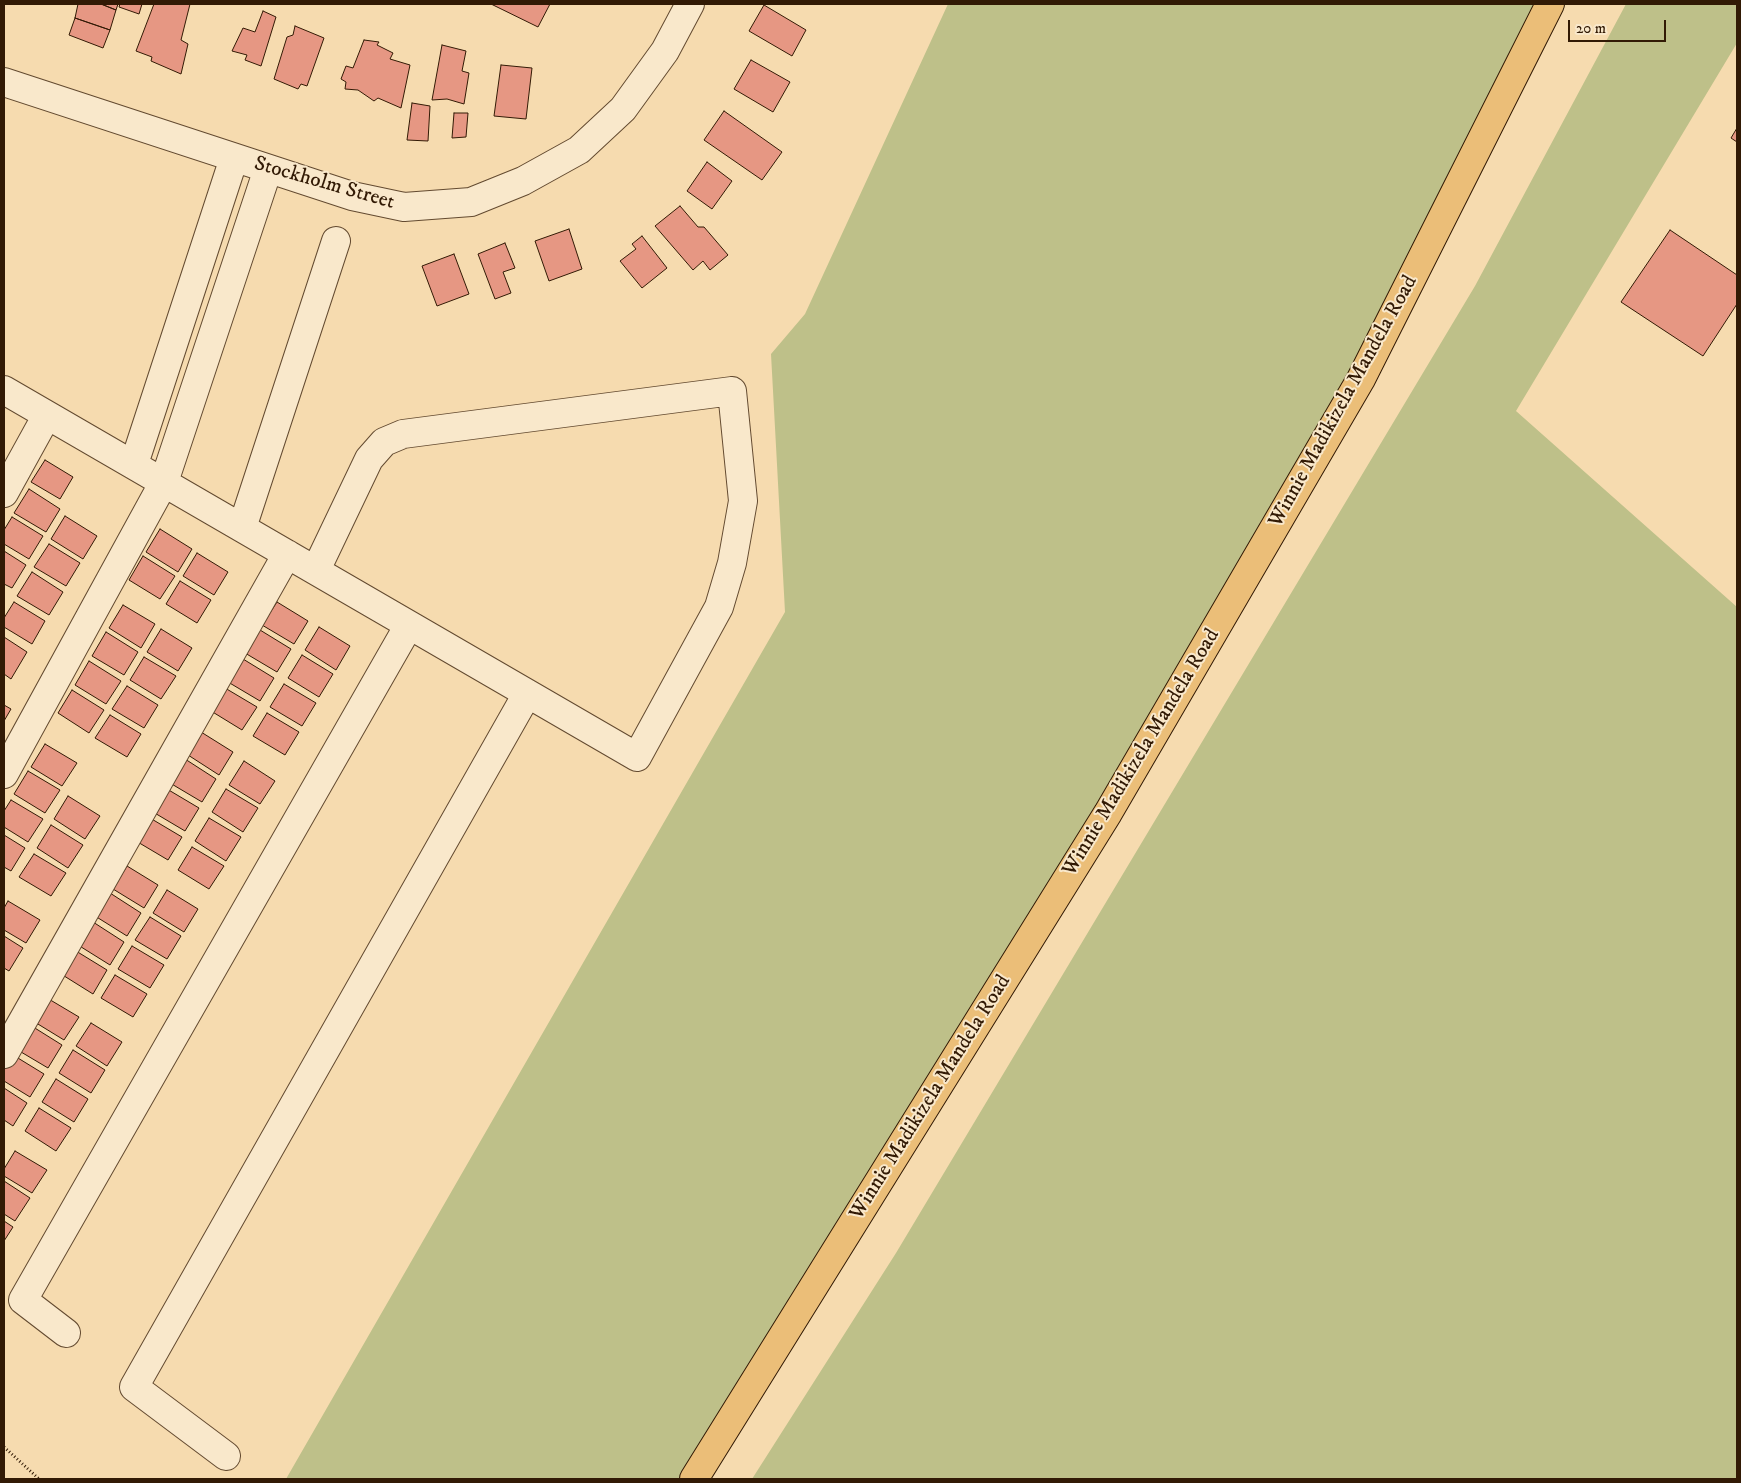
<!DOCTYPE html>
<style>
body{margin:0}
#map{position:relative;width:1741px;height:1483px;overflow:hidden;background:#f6dbaf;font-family:"IM FELL DW Pica",serif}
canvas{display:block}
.frame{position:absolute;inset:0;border:5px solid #321a05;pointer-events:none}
.scale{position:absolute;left:1568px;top:20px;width:98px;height:22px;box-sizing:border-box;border:2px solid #321a05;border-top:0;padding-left:6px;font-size:15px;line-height:18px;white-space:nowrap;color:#321a05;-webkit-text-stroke:4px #f9e8cb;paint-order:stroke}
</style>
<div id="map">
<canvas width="1741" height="1483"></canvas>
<div class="frame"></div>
<div class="scale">20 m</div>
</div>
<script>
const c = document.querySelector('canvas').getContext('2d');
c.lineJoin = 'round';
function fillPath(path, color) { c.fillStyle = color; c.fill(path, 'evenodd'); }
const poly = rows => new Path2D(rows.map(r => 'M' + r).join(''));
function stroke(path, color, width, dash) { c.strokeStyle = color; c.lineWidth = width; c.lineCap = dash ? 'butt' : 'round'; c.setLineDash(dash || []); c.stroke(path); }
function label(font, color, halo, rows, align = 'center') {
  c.font = font + ' "IM FELL DW Pica",serif'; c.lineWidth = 4; c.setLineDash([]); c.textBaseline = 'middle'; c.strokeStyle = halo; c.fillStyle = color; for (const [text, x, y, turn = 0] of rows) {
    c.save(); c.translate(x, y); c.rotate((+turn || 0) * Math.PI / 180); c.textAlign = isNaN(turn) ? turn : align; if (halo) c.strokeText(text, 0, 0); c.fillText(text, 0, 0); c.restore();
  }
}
const green = poly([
 [948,4,1550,4,1411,282,694,1479,286,1479,785,612,771,354,805,314],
 [1626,4,1737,4,1737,43,1516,411,1737,607,1737,1479,752,1479,896,1253,1475,286]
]);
const building = poly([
 [78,4,101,4,116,10,110,30,75,18,78,4],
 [101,4,118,4,116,10,101,4],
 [120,4,142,4,139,14,119,7,120,4],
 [154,4,190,4,181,40,188,44,181,74,151,61,152,57,136,51,154,4],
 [491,4,550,4,538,27,491,4],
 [764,5,806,30,792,56,749,31,764,5],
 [263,11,276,17,261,66,245,60,247,55,232,51,243,28,255,32,263,11],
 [75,18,110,30,103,48,69,35,75,18],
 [295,26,324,38,307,86,301,84,298,89,274,79,287,37,293,35,295,26],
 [364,40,379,42,377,45,393,53,390,59,410,65,401,108,378,98,374,101,358,90,345,89,346,82,341,79,346,66,353,68,364,40],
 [442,45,466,51,462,71,469,73,464,104,447,99,432,100,442,45],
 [751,60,790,82,773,112,734,89,751,60],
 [501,65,532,68,526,119,494,116,501,65],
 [412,103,430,106,428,141,407,140,412,103],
 [724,111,782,152,762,180,704,140,724,111],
 [454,113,468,113,466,137,452,138,454,113],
 [1737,128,1737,142,1731,138,1737,128],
 [707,162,732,181,712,209,687,191,707,162],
 [680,206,698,227,704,227,728,255,710,270,703,261,693,270,655,226,680,206],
 [569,229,582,269,549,281,535,241,569,229],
 [1670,230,1737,275,1737,304,1703,356,1621,302,1670,230],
 [642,236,667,268,642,288,620,261,636,249,632,244,642,236],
 [505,243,515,268,503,272,511,293,495,299,478,254,505,243],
 [454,254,469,294,437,306,422,266,454,254],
 [45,460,73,477,60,499,31,482,45,460],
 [29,489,60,509,46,532,14,513,29,489],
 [65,516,97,536,83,559,51,539,65,516],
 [12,517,43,536,29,559,4,544,4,530,12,517],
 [160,529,192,549,178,572,146,552,160,529],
 [49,544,80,563,66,586,34,567,49,544],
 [4,551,26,565,12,588,4,584,4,551],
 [197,553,228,572,214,595,183,576,197,553],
 [143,556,175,576,160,599,129,580,143,556],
 [32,572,63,592,49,615,17,596,32,572],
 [180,581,211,600,197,623,166,604,180,581],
 [14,602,45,621,32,644,4,627,4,618,14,602],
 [277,602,308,621,294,644,262,625,277,602],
 [123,605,155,624,141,648,109,628,123,605],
 [319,627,350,646,336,670,305,650,319,627],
 [161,629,192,648,178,671,147,652,161,629],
 [260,630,291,649,277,672,245,653,260,630],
 [106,632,138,652,124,675,92,656,106,632],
 [4,637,27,652,11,679,4,674,4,637],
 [302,655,333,674,319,697,288,678,302,655],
 [144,657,176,676,161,699,130,680,144,657],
 [243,659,274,678,260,701,228,682,243,659],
 [89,661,121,681,106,704,75,685,89,661],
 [284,684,316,703,302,726,270,707,284,684],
 [127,686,158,705,144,728,112,709,127,686],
 [225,688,257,707,242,730,211,711,225,688],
 [72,690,104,710,89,733,58,713,72,690],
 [4,705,11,709,4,721,4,705],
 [267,713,299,732,285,755,253,736,267,713],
 [110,715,141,734,127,757,95,738,110,715],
 [201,732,233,752,219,775,188,755,201,732],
 [45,744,77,763,62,786,31,767,45,744],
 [185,759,216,779,202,802,170,783,185,759],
 [244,761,275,781,260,804,229,785,244,761],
 [28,771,60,790,45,813,14,794,28,771],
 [167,789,199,808,185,831,153,812,167,789],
 [226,789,258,808,243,832,212,812,226,789],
 [68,796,100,816,85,839,54,819,68,796],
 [11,800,43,819,28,842,4,827,4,811,11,800],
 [150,818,182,837,168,860,136,841,150,818],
 [209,818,241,837,226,861,195,841,209,818],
 [51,825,83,845,68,868,37,848,51,825],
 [4,835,25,848,11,871,4,867,4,835],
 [192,847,224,866,209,889,178,870,192,847],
 [34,854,66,873,51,896,19,877,34,854],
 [127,866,158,885,144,908,113,889,127,866],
 [167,890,198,909,184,932,153,913,167,890],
 [110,893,141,913,127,936,95,916,110,893],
 [8,901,40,920,26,943,4,930,4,908,8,901],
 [150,917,181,936,167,959,135,940,150,917],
 [93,922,124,942,110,965,78,945,93,922],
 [4,936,23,948,9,971,4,968,4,936],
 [132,946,164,965,150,988,118,969,132,946],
 [76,951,107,970,93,994,61,974,76,951],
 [115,975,147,994,133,1017,101,998,115,975],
 [47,998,79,1017,64,1040,33,1021,47,998],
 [91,1023,122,1042,107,1066,76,1046,91,1023],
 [30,1025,62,1045,48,1068,16,1049,30,1025],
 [73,1050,105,1070,91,1093,59,1073,73,1050],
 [13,1055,44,1074,30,1097,4,1081,4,1070,13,1055],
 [56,1079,88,1099,74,1122,42,1102,56,1079],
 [4,1088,27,1103,13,1126,4,1120,4,1088],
 [39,1108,71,1128,56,1151,25,1131,39,1108],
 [15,1151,47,1170,32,1193,4,1176,4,1169,15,1151],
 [4,1181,30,1198,15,1221,4,1214,4,1181],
 [4,1221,13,1227,4,1241,4,1221]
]);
const path = poly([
 [4,1447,39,1479]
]);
const minor = poly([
 [4,82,352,196,404,207,471,202,523,181,579,150,623,109,665,51,690,4],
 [4,390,637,757,719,607,732,563,743,501,732,391,403,434,384,442,369,459,316,570],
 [134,464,234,158],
 [4,493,47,415],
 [242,528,336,241],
 [4,774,164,482,268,169],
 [4,1054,287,554],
 [66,1333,23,1300,409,625],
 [226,1456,134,1387,527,694]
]);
const major = poly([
 [694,1479,1108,813,1361,379,1550,4]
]);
const streetNames = [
 ["Stockholm Street",324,184,16],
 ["Winnie Madikizela Mandela Road",1344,402,-61],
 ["Winnie Madikizela Mandela Road",1142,753,-59],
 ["Winnie Madikizela Mandela Road",931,1098,-58]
];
fillPath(green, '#bec089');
fillPath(building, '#e69783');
stroke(building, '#321a05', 1);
stroke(minor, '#634a30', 30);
stroke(major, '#321a05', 30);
stroke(path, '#321a05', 3, [1, 2.5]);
stroke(minor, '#f9e8cb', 28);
stroke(major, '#ebbe78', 28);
label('21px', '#321a05', '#f9e8cb', streetNames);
</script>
